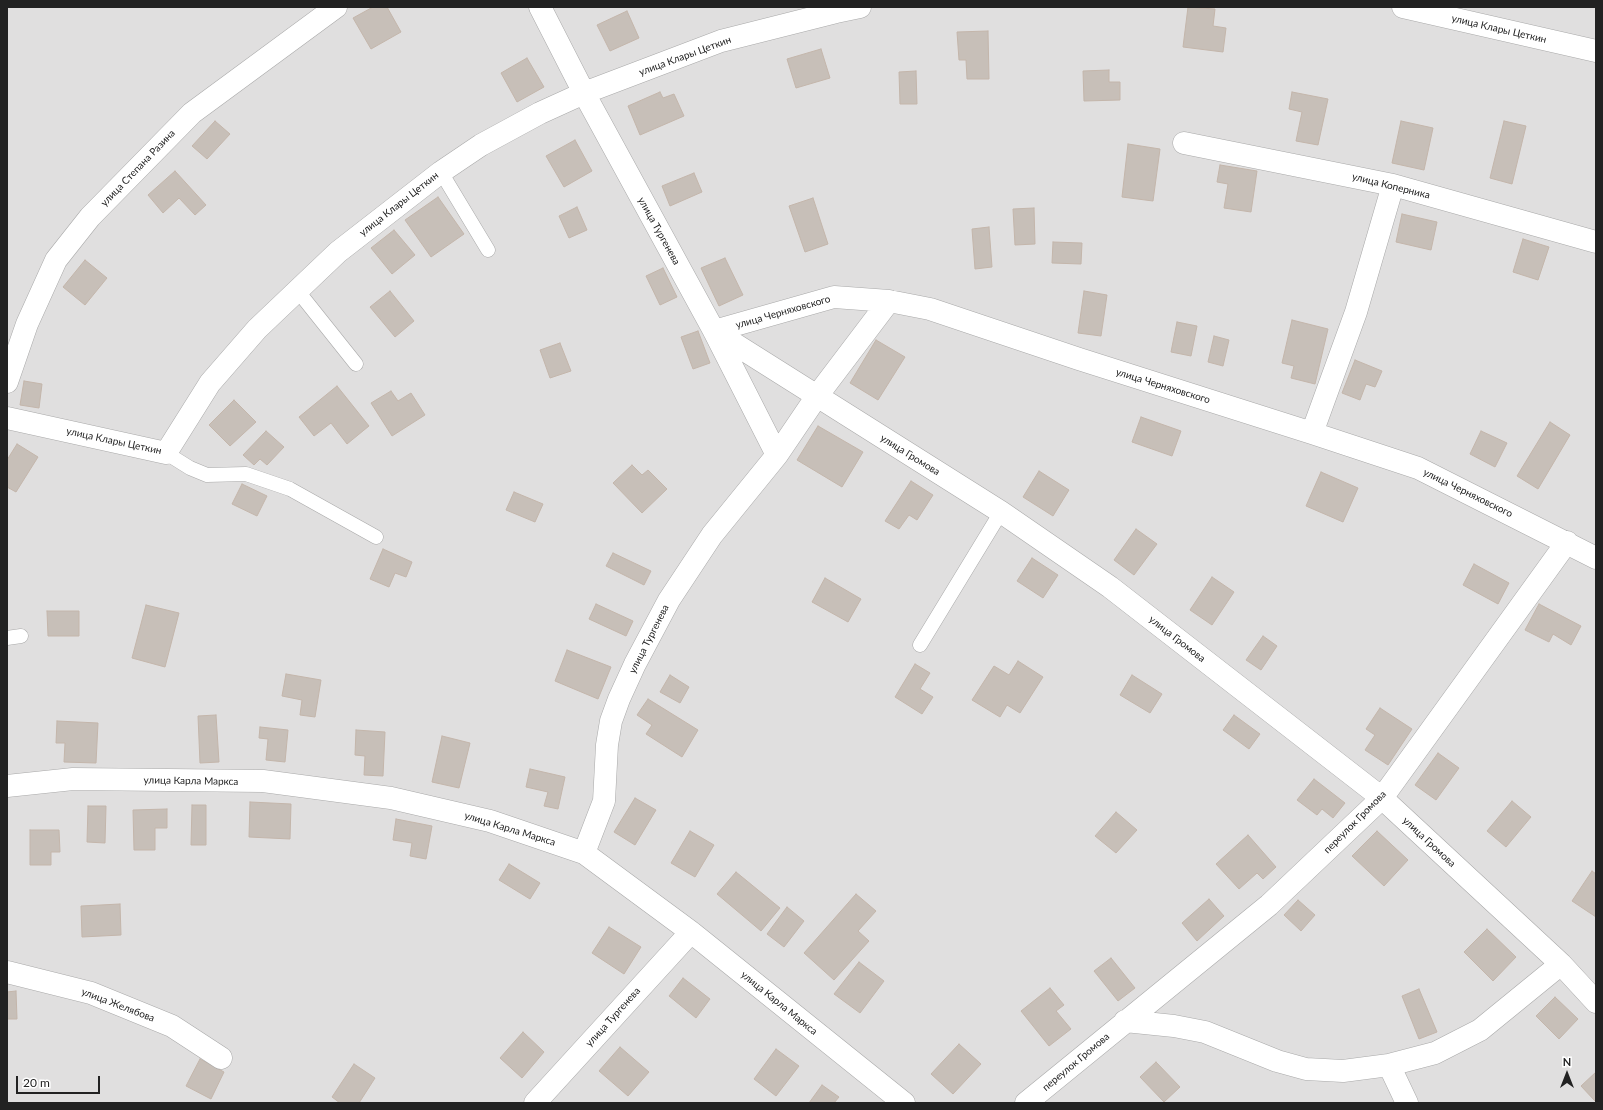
<!DOCTYPE html>
<meta charset="utf-8">
<style>
body{margin:0}
#map{position:relative;width:1603px;height:1110px;overflow:hidden;background:#f2efe9;font-family:Lato,sans-serif}
canvas{display:block}
.frame{position:absolute;inset:0;border:8px solid #222;pointer-events:none}
.north{position:absolute;left:1547px;top:1054px;width:40px;height:40px;-webkit-text-stroke:3px #fff;paint-order:stroke;rotate:0deg;font-size:11px;font-weight:700;line-height:16px;text-align:center;color:#222}
.north::after{content:'';display:block;margin:auto;width:14px;height:18px;background:#222;clip-path:polygon(50% 0,100% 100%,50% 72%,0 100%)}
.scale{position:absolute;left:16px;top:1076px;width:84px;height:18px;box-sizing:border-box;border:2px solid #222;border-top:0;padding-left:5px;font-size:12px;line-height:14px;white-space:nowrap;color:#222;-webkit-text-stroke:3px #fff;paint-order:stroke}
</style>
<div id="map">
<canvas width="1603" height="1110"></canvas>
<div class="frame"></div>
<div class="north">N</div>
<div class="scale">20 m</div>
</div>
<script>
const c = document.querySelector('canvas').getContext('2d');
c.lineJoin = 'round';
function fillPath(path, color) { c.fillStyle = color; c.fill(path, 'evenodd'); }
const poly = rows => new Path2D(rows.map(r => 'M' + r).join(''));
function stroke(path, color, width, dash) { c.strokeStyle = color; c.lineWidth = width; c.lineCap = dash ? 'butt' : 'round'; c.setLineDash(dash || []); c.stroke(path); }
function label(font, color, halo, rows, align = 'center') {
  c.font = font + ' Lato,sans-serif'; c.lineWidth = 4; c.setLineDash([]); c.textBaseline = 'middle'; c.strokeStyle = halo; c.fillStyle = color; for (const [text, x, y, turn = 0] of rows) {
    c.save(); c.translate(x, y); c.rotate((+turn || 0) * Math.PI / 180); c.textAlign = isNaN(turn) ? turn : align; if (halo) c.strokeText(text, 0, 0); c.fillText(text, 0, 0); c.restore();
  }
}
const residential = poly([
 [7,7,1596,7,1596,1103,7,1103]
]);
const building = poly([
 [373,7,387,7,401,32,371,49,353,18,373,7],
 [1188,7,1215,9,1213,26,1226,28,1223,52,1183,47,1188,7],
 [627,11,639,38,610,51,597,25,627,11],
 [988,31,989,79,967,79,966,60,959,60,957,32,988,31],
 [821,49,830,78,796,88,787,59,821,49],
 [527,58,544,87,517,102,501,73,527,58],
 [1109,70,1109,82,1120,82,1120,100,1084,101,1083,71,1109,70],
 [916,71,917,104,900,104,899,72,916,71],
 [660,92,663,98,674,94,684,116,640,135,628,106,660,92],
 [1292,92,1328,99,1318,145,1296,141,1302,112,1289,109,1292,92],
 [215,121,230,134,207,159,192,146,215,121],
 [1401,121,1433,128,1424,170,1392,163,1401,121],
 [1504,121,1526,126,1512,184,1490,178,1504,121],
 [575,140,592,171,564,187,546,156,575,140],
 [1128,144,1160,149,1153,201,1122,197,1128,144],
 [1220,165,1257,171,1251,212,1224,208,1228,184,1217,182,1220,165],
 [175,171,206,205,195,215,179,198,163,213,148,195,175,171],
 [694,173,702,192,670,206,662,186,694,173],
 [438,197,464,234,431,257,405,220,438,197],
 [813,198,828,244,805,252,789,206,813,198],
 [577,207,587,230,569,238,559,216,577,207],
 [1034,208,1035,244,1015,245,1013,209,1034,208],
 [1402,214,1437,222,1431,250,1396,242,1402,214],
 [989,227,992,267,975,269,972,229,989,227],
 [394,230,415,255,392,274,371,248,394,230],
 [1523,239,1549,247,1538,280,1513,272,1523,239],
 [1053,242,1082,243,1081,264,1052,263,1053,242],
 [725,258,743,295,719,306,701,268,725,258],
 [85,260,107,278,85,305,63,287,85,260],
 [663,268,677,297,660,305,646,276,663,268],
 [390,291,414,321,395,337,370,307,390,291],
 [1084,291,1107,295,1101,336,1078,333,1084,291],
 [1292,320,1328,329,1315,384,1291,378,1294,366,1282,363,1292,320],
 [1177,322,1197,326,1191,356,1171,352,1177,322],
 [698,331,710,363,693,369,681,337,698,331],
 [1214,336,1229,340,1223,366,1208,362,1214,336],
 [876,340,905,357,878,400,850,383,876,340],
 [560,343,571,371,550,378,540,350,560,343],
 [1355,360,1382,371,1375,387,1366,384,1360,400,1342,393,1355,360],
 [24,381,42,384,39,408,20,405,24,381],
 [337,386,369,426,347,444,331,423,314,436,299,417,337,386],
 [391,391,398,401,411,393,425,415,392,436,371,403,391,391],
 [234,400,256,422,230,446,209,425,234,400],
 [1141,417,1181,431,1172,456,1132,442,1141,417],
 [1550,422,1570,435,1538,489,1517,476,1550,422],
 [818,426,863,452,842,487,797,460,818,426],
 [266,431,284,447,267,465,260,459,254,465,243,455,266,431],
 [1481,431,1507,443,1495,467,1470,454,1481,431],
 [17,444,38,457,16,492,7,487,7,460,17,444],
 [632,465,642,475,648,470,667,489,642,513,613,483,632,465],
 [1039,471,1069,490,1053,516,1023,497,1039,471],
 [1321,472,1358,488,1343,522,1306,506,1321,472],
 [911,481,933,495,917,520,909,515,899,529,885,521,911,481],
 [242,484,267,496,257,516,232,504,242,484],
 [514,492,543,504,535,522,506,510,514,492],
 [1136,529,1157,544,1134,575,1114,560,1136,529],
 [383,549,412,562,406,577,395,573,389,587,370,579,383,549],
 [613,553,651,571,644,585,606,566,613,553],
 [1032,558,1058,575,1043,598,1017,581,1032,558],
 [1474,564,1509,583,1498,604,1463,585,1474,564],
 [1212,577,1234,592,1212,625,1190,610,1212,577],
 [825,578,861,599,848,622,812,602,825,578],
 [596,604,633,621,626,636,589,619,596,604],
 [1539,604,1581,626,1571,645,1553,634,1549,642,1525,630,1539,604],
 [146,605,179,613,165,667,132,658,146,605],
 [47,611,79,611,79,636,48,636,47,611],
 [1263,636,1277,646,1261,670,1246,660,1263,636],
 [567,650,611,667,598,699,555,681,567,650],
 [1018,661,1043,677,1020,713,1007,705,1000,717,972,700,994,666,1009,675,1018,661],
 [915,664,930,673,920,689,933,697,922,714,895,697,915,664],
 [286,674,321,680,315,717,300,715,302,700,282,696,286,674],
 [670,675,689,687,680,703,660,692,670,675],
 [1132,675,1162,694,1150,713,1120,695,1132,675],
 [648,699,698,730,682,757,646,734,652,725,637,715,648,699],
 [1380,708,1412,729,1388,765,1365,750,1375,735,1366,729,1380,708],
 [216,715,219,762,200,763,198,716,216,715],
 [1234,715,1260,734,1249,749,1223,730,1234,715],
 [57,721,98,723,96,763,64,762,65,743,56,743,57,721],
 [260,727,288,730,285,762,266,760,268,739,259,738,260,727],
 [356,730,385,732,383,776,364,775,365,756,355,755,356,730],
 [442,736,470,743,459,788,432,782,442,736],
 [1438,753,1459,768,1436,800,1415,785,1438,753],
 [530,769,565,777,558,809,544,806,548,792,526,787,530,769],
 [1314,779,1345,803,1333,818,1322,809,1317,815,1297,800,1314,779],
 [635,798,656,810,635,845,614,832,635,798],
 [1512,801,1531,817,1506,847,1487,831,1512,801],
 [250,802,291,804,290,839,249,837,250,802],
 [192,805,206,805,206,845,191,845,192,805],
 [88,806,106,806,105,843,87,842,88,806],
 [167,809,167,828,155,828,155,850,134,850,133,810,167,809],
 [1116,812,1137,830,1116,853,1095,836,1116,812],
 [396,819,432,826,426,859,410,856,412,843,393,840,396,819],
 [30,830,59,830,60,852,51,852,51,865,30,865,30,830],
 [690,831,714,845,695,877,671,863,690,831],
 [1377,831,1408,860,1384,886,1352,856,1377,831],
 [1248,835,1276,867,1263,879,1257,873,1239,889,1216,864,1248,835],
 [509,864,540,883,530,899,499,880,509,864],
 [1592,871,1596,874,1596,917,1572,901,1592,871],
 [736,872,780,908,761,931,717,894,736,872],
 [856,894,876,911,858,931,869,941,834,980,804,953,856,894],
 [1209,899,1224,916,1197,941,1182,923,1209,899],
 [1298,900,1315,915,1301,931,1284,915,1298,900],
 [120,904,121,935,82,937,81,906,120,904],
 [787,907,804,921,784,947,767,934,787,907],
 [609,927,641,947,624,974,592,953,609,927],
 [1487,929,1516,957,1493,981,1464,952,1487,929],
 [1111,958,1135,988,1118,1001,1094,971,1111,958],
 [859,962,884,981,860,1013,834,994,859,962],
 [683,978,710,999,696,1018,669,996,683,978],
 [1050,988,1064,1005,1056,1011,1071,1029,1049,1046,1021,1011,1050,988],
 [1419,989,1437,1032,1419,1039,1402,996,1419,989],
 [16,991,17,1019,7,1019,7,992,16,991],
 [1555,997,1578,1019,1559,1039,1536,1016,1555,997],
 [523,1032,544,1052,522,1078,500,1058,523,1032],
 [959,1044,981,1064,953,1094,931,1074,959,1044],
 [620,1047,649,1072,628,1096,599,1071,620,1047],
 [776,1049,799,1066,776,1096,754,1079,776,1049],
 [200,1059,224,1072,211,1099,186,1086,200,1059],
 [1156,1062,1180,1087,1164,1102,1140,1077,1156,1062],
 [354,1064,375,1078,359,1103,340,1103,332,1097,354,1064],
 [1596,1072,1596,1099,1595,1101,1581,1086,1596,1072],
 [822,1085,839,1097,834,1103,809,1103,822,1085]
]);
const lane = poly([
 [441,172,488,250],
 [297,290,356,364],
 [166,453,190,468,207,475,246,474,290,489,376,537],
 [7,638,21,636],
 [920,645,1001,512]
]);
const street = poly([
 [540,7,584,93,714,331,777,455,712,535,669,600,635,664,619,699,611,721,607,745,604,801,584,853],
 [1403,7,1596,51],
 [1184,143,1393,185,1596,242],
 [714,331,1001,512,1110,587,1382,798,1561,964,1596,1002],
 [714,331,834,297,889,301,930,309,1079,359,1312,433,1418,468,1596,558],
 [7,382,27,324,56,260,90,217,192,113,336,7],
 [7,418,166,453,210,383,257,329,338,252,441,172,481,145,540,113,584,93,721,41,836,12,860,7],
 [1312,433,1356,312,1393,185],
 [777,455,817,396,889,301],
 [7,786,73,779,263,781,391,798,490,821,584,853,691,932,904,1103],
 [7,972,91,993,172,1026,221,1058],
 [1125,1021,1174,1026,1205,1032,1277,1061,1306,1069,1343,1071,1389,1065,1435,1053,1480,1030,1561,964],
 [1389,1065,1407,1103],
 [535,1103,691,932],
 [1026,1103,1269,905,1382,798,1567,542]
]);
const streetNames = [
 ["улица Клары Цеткин",1499,29,13],
 ["улица Клары Цеткин",685,56,-20],
 ["улица Степана Разина",138,168,-46],
 ["улица Коперника",1391,186,14],
 ["улица Клары Цеткин",399,204,-38],
 ["улица Тургенева",659,231,61],
 ["улица Черняховского",783,312,-16],
 ["улица Черняховского",1163,386,17],
 ["улица Клары Цеткин",114,441,12],
 ["улица Громова",910,455,32],
 ["улица Черняховского",1468,493,26],
 ["улица Тургенева",649,639,-63],
 ["улица Громова",1177,639,38],
 ["улица Карла Маркса",191,781,1],
 ["переулок Громова",1355,822,-45],
 ["улица Карла Маркса",510,829,17],
 ["улица Громова",1429,842,43],
 ["улица Карла Маркса",779,1003,39],
 ["улица Желябова",118,1005,21],
 ["улица Тургенева",613,1017,-48],
 ["переулок Громова",1076,1062,-40]
];
fillPath(residential, '#e0dfdf');
fillPath(building, '#c7bfb8');
stroke(building, '#c4b6ab', 1);
stroke(lane, '#a9a9a9', 15);
stroke(street, '#a9a9a9', 23);
stroke(lane, '#fff', 14);
stroke(street, '#fff', 22);
label('10px', '#222', '#fff', streetNames);
</script>
